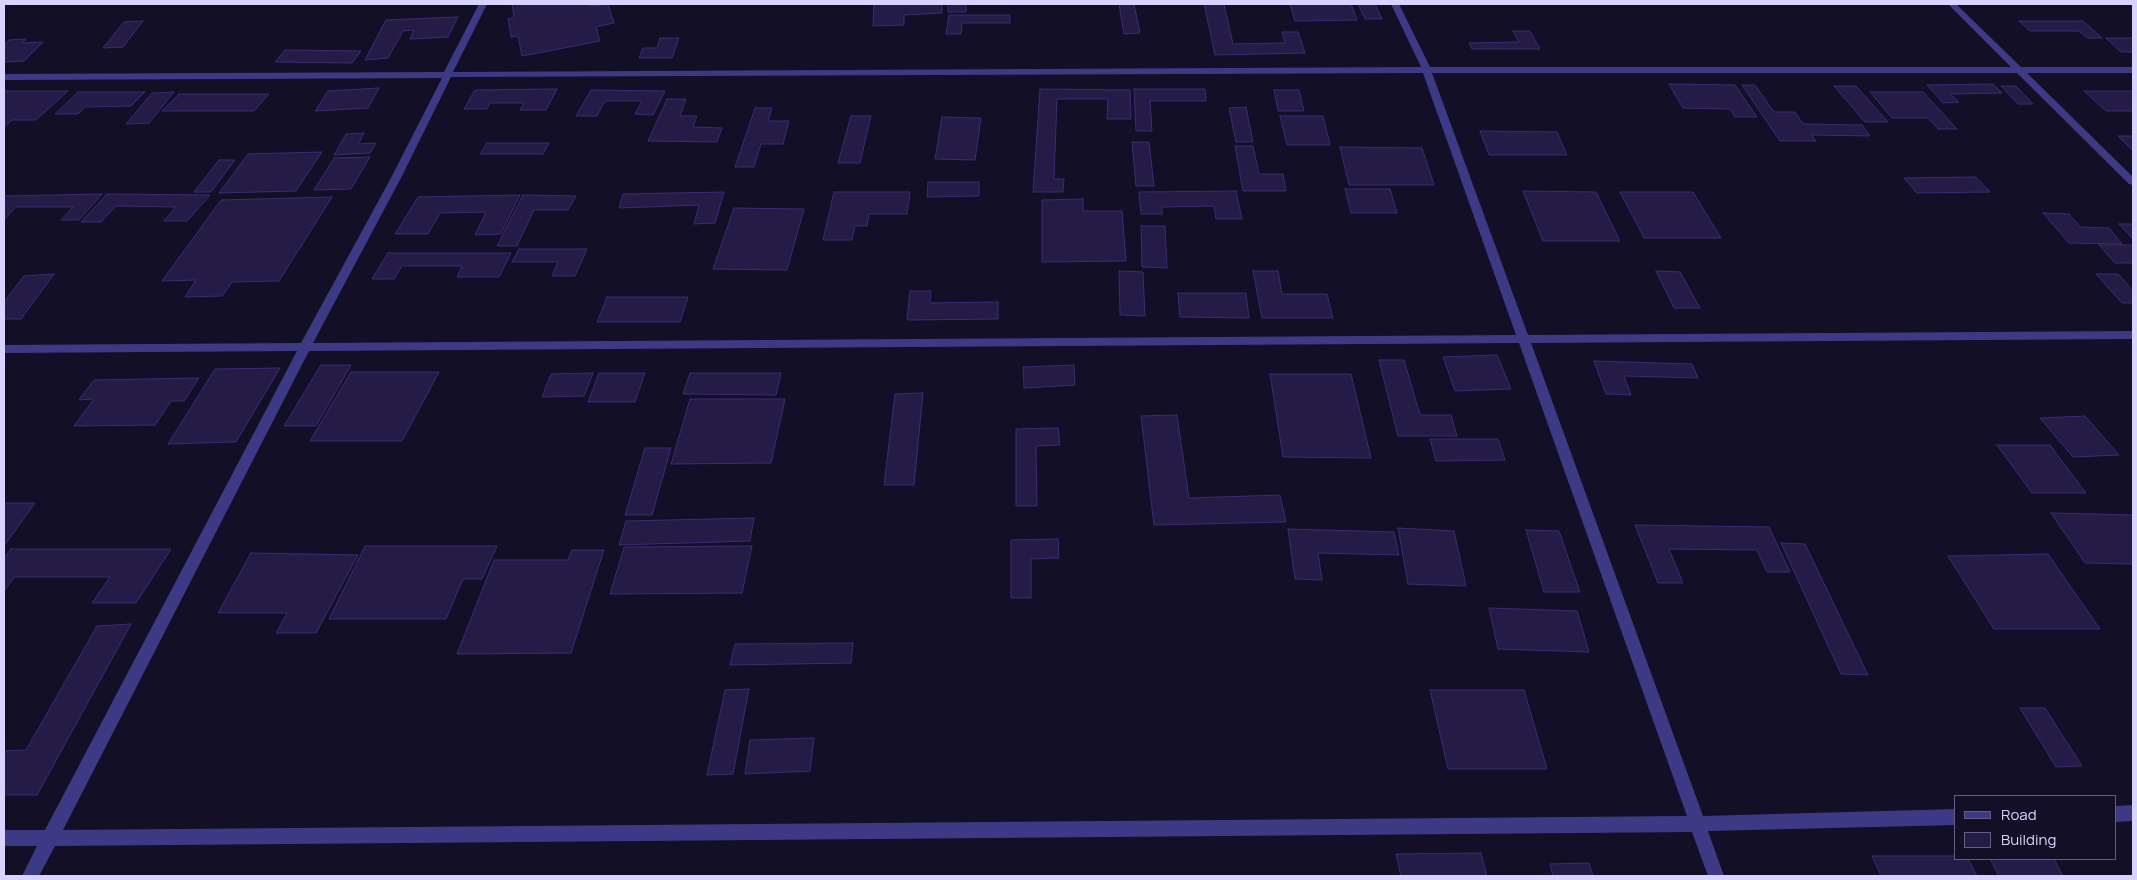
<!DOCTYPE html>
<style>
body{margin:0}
#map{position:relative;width:2137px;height:880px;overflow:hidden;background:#130f26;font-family:Manrope,sans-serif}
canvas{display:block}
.frame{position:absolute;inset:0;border:5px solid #d9d4ff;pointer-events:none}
.legend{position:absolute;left:1954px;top:795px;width:162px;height:65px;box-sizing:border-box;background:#130f26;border:1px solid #625e7d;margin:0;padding:6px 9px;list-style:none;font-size:15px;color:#d9d4ff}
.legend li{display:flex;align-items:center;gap:10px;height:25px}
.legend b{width:25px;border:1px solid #625e7d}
</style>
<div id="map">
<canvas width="2137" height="880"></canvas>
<div class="frame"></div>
<ul class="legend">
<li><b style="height:6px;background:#3d3a85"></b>Road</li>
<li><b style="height:14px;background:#241b47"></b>Building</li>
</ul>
</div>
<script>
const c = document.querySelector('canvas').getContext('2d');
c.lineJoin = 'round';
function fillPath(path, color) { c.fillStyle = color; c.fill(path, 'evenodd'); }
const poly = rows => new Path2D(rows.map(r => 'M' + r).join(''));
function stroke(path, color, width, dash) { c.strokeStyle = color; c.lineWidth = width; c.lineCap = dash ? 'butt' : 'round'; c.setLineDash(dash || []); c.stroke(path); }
const building = poly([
 [512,4,589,4,589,6,608,4,614,23,596,27,600,41,522,56,518,36,511,37,508,19,514,18,512,4],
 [874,4,942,4,942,13,904,15,904,25,873,26,874,4],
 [948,4,966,4,966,12,948,12,948,4],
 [1119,4,1134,4,1140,33,1124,34,1119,4],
 [1204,4,1224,4,1233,44,1285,43,1282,32,1298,32,1305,53,1215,55,1204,4],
 [1290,4,1351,4,1357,20,1295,21,1290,4],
 [1358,4,1375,4,1382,19,1365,19,1358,4],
 [949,15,1010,15,1010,23,962,23,961,34,946,34,949,15],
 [458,17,448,37,410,39,414,30,403,31,388,58,365,60,386,20,458,17],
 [143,21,123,47,103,48,124,22,143,21],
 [2019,21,2083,21,2102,38,2087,38,2079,31,2030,31,2019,21],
 [1513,31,1530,31,1540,49,1472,49,1469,43,1519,42,1513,31],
 [660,38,679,38,672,58,639,58,643,48,657,48,660,38],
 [2106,38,2133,38,2133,52,2121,52,2106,38],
 [26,39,22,43,43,42,24,61,4,62,4,45,9,40,26,39],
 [285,50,361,51,352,63,275,62,285,50],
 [1669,84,1735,85,1757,117,1735,117,1730,109,1683,108,1669,84],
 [1993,84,2002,93,1950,94,1959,102,1943,103,1927,85,1993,84],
 [1742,85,1755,85,1774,112,1795,112,1803,124,1862,125,1870,136,1811,135,1816,141,1780,141,1742,85],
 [1834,86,1856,86,1888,122,1865,122,1834,86],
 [2001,86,2016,86,2033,104,2018,104,2001,86],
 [379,88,368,108,315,111,328,91,379,88],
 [557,89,546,110,520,110,524,103,490,103,487,109,464,109,475,90,557,89],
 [1040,89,1130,90,1131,119,1107,119,1108,99,1057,99,1054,179,1064,179,1063,192,1033,192,1040,89],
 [1134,89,1205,89,1206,101,1150,101,1152,131,1136,131,1134,89],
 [591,90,665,91,653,115,635,114,642,101,605,101,597,116,576,116,591,90],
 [1274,90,1299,90,1304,111,1278,111,1274,90],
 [6,91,68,91,36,120,12,120,4,127,4,92,6,91],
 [2084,91,2133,91,2133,111,2106,111,2084,91],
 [78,92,145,92,131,106,85,107,78,114,55,114,78,92],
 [174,92,149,123,126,124,152,93,174,92],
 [1870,92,1923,92,1957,129,1938,129,1928,118,1892,118,1870,92],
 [179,94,269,94,254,111,162,111,179,94],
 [667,99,686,99,680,116,697,116,693,127,722,128,717,142,648,141,667,99],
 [1246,107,1253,142,1236,142,1229,108,1246,107],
 [755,108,772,108,768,121,789,121,783,144,761,144,754,167,735,167,755,108],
 [851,116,871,116,860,163,838,163,851,116],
 [1280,116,1323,116,1330,145,1287,145,1280,116],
 [942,117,981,118,975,160,935,159,942,117],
 [1480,131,1557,132,1567,155,1489,155,1480,131],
 [364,133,358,144,376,143,370,153,334,155,346,134,364,133],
 [2118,136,2133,136,2133,151,2118,136],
 [1132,142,1149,142,1154,186,1136,186,1132,142],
 [487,143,549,143,543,154,480,154,487,143],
 [1235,146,1253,146,1259,174,1283,174,1286,191,1243,191,1235,146],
 [1340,147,1422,148,1434,185,1349,185,1340,147],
 [322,152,296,191,219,193,248,154,322,152],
 [370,157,351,189,314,190,334,158,370,157],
 [219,160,235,160,211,192,194,192,219,160],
 [1976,177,1990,192,1917,193,1904,178,1976,177],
 [928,182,979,182,979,196,927,197,928,182],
 [1345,189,1390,189,1397,213,1351,213,1345,189],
 [1236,191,1242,219,1216,219,1214,206,1162,207,1162,214,1141,214,1139,192,1236,191],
 [1523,191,1596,192,1620,241,1543,241,1523,191],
 [724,192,715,223,694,224,699,205,619,208,623,194,724,192],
 [834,192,910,192,907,214,869,214,867,226,855,226,852,240,823,240,834,192],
 [1620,192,1693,192,1721,238,1644,238,1620,192],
 [102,194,79,220,61,220,73,207,16,207,4,220,4,196,102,194],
 [107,194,210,195,187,221,164,221,176,207,116,206,101,222,81,222,107,194],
 [520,195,501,234,475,235,486,212,440,213,428,234,395,234,418,197,520,195],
 [523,195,576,196,568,210,534,210,517,246,497,246,523,195],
 [332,197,279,281,232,282,222,296,185,297,196,280,162,281,221,200,332,197],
 [1083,199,1083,211,1122,211,1126,261,1042,262,1042,200,1083,199],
 [734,208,804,209,787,270,713,269,734,208],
 [2043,213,2069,214,2080,227,2109,228,2122,244,2069,243,2043,213],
 [2119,224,2133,224,2133,239,2119,224],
 [1141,226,1165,226,1167,268,1142,267,1141,226],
 [2099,245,2133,245,2133,263,2115,263,2099,245],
 [519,249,587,249,575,276,552,276,558,262,512,262,519,249],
 [388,253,511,253,499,277,457,277,462,266,402,266,394,279,372,279,388,253],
 [1119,271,1143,272,1145,316,1120,315,1119,271],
 [1253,271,1278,271,1282,294,1327,294,1333,318,1262,318,1253,271],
 [1656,271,1680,272,1700,308,1674,308,1656,271],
 [54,274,21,319,4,319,4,302,24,276,54,274],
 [2096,274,2118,274,2133,291,2133,303,2122,303,2096,274],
 [910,291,931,291,930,303,998,302,998,319,907,320,910,291],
 [1178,293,1246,293,1249,318,1180,317,1178,293],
 [607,297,688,297,680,322,597,322,607,297],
 [1497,355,1511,389,1455,391,1443,357,1497,355],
 [1379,360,1404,360,1420,415,1451,415,1457,436,1398,436,1379,360],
 [1594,361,1692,364,1698,378,1624,376,1631,395,1606,394,1594,361],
 [321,365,351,365,316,426,284,426,321,365],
 [1074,365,1075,385,1024,388,1023,367,1074,365],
 [280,368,236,442,168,444,215,369,280,368],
 [351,372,439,372,402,441,310,441,351,372],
 [593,373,584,396,542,397,551,374,593,373],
 [599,373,645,373,635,402,588,402,599,373],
 [690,373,781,373,776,395,683,394,690,373],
 [1270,374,1351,374,1371,458,1283,457,1270,374],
 [199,378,184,401,171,401,155,425,74,426,94,399,79,400,94,380,199,378],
 [923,393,914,485,884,485,895,394,923,393],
 [690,399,785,399,771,463,671,464,690,399],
 [1177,415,1189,498,1280,495,1286,522,1154,525,1141,416,1177,415],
 [2085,416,2119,455,2073,457,2040,418,2085,416],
 [1058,428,1060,445,1036,446,1037,506,1016,506,1016,429,1058,428],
 [1430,439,1498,439,1505,460,1436,461,1430,439],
 [1997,445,2050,445,2086,493,2032,493,1997,445],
 [645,448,671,448,652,515,625,515,645,448],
 [4,503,35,503,4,546,4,503],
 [2051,513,2133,515,2133,564,2085,563,2051,513],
 [754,518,750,541,619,545,626,521,754,518],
 [1635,525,1769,527,1790,572,1767,572,1757,550,1669,549,1683,583,1658,583,1635,525],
 [1398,528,1454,531,1466,586,1408,584,1398,528],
 [1288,529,1394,532,1399,555,1318,553,1322,580,1295,579,1288,529],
 [1526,530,1559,531,1580,592,1544,592,1526,530],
 [1058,539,1059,558,1031,559,1031,598,1011,598,1011,540,1058,539],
 [1781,543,1805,544,1868,675,1841,674,1781,543],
 [365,546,497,546,482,579,463,579,446,619,329,619,365,546],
 [752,546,742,593,610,594,624,547,752,546],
 [11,549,171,549,136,603,92,603,110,577,14,577,4,591,4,558,11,549],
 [572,550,604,550,571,653,457,654,494,560,568,560,572,550],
 [251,553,358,555,316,633,276,633,287,613,218,613,251,553],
 [2048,554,2100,629,1994,629,1948,556,2048,554],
 [1489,608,1577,611,1589,652,1498,649,1489,608],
 [131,624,37,795,4,795,4,751,26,750,97,626,131,624],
 [853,643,851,663,730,665,735,644,853,643],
 [749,689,733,774,707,775,725,690,749,689],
 [1430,690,1524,690,1547,769,1448,769,1430,690],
 [2020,708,2045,708,2082,766,2056,767,2020,708],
 [814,738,810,771,745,774,750,740,814,738],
 [1481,853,1487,876,1401,876,1396,854,1481,853],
 [1872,856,1956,856,1956,859,1968,859,1977,876,1881,876,1872,856],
 [1990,859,2054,859,2063,876,1999,876,1990,859],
 [1589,863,1593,876,1553,876,1550,864,1589,863]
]);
const minor = poly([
 [479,4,487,4,453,72,1421,67,1391,4,1399,4,1430,67,2011,67,1948,4,1956,4,2021,67,2133,67,2133,73,2027,73,2133,177,2133,185,2129,184,2017,73,1432,73,1528,335,2133,331,2133,339,1531,343,1703,816,1956,809,1956,825,1708,831,1724,876,1708,876,1692,832,55,846,39,876,22,876,37,846,4,846,4,830,45,830,297,351,4,353,4,345,301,343,392,176,442,78,4,80,4,74,444,72,479,4],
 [1423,73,1516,335,313,343,402,176,451,77,1423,73],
 [1519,343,1687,816,63,830,309,351,1519,343],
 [2133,805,2133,821,2116,822,2116,806,2133,805]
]);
fillPath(building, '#241b47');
stroke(building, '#3b2d73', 1);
fillPath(minor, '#3d3a85');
</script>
